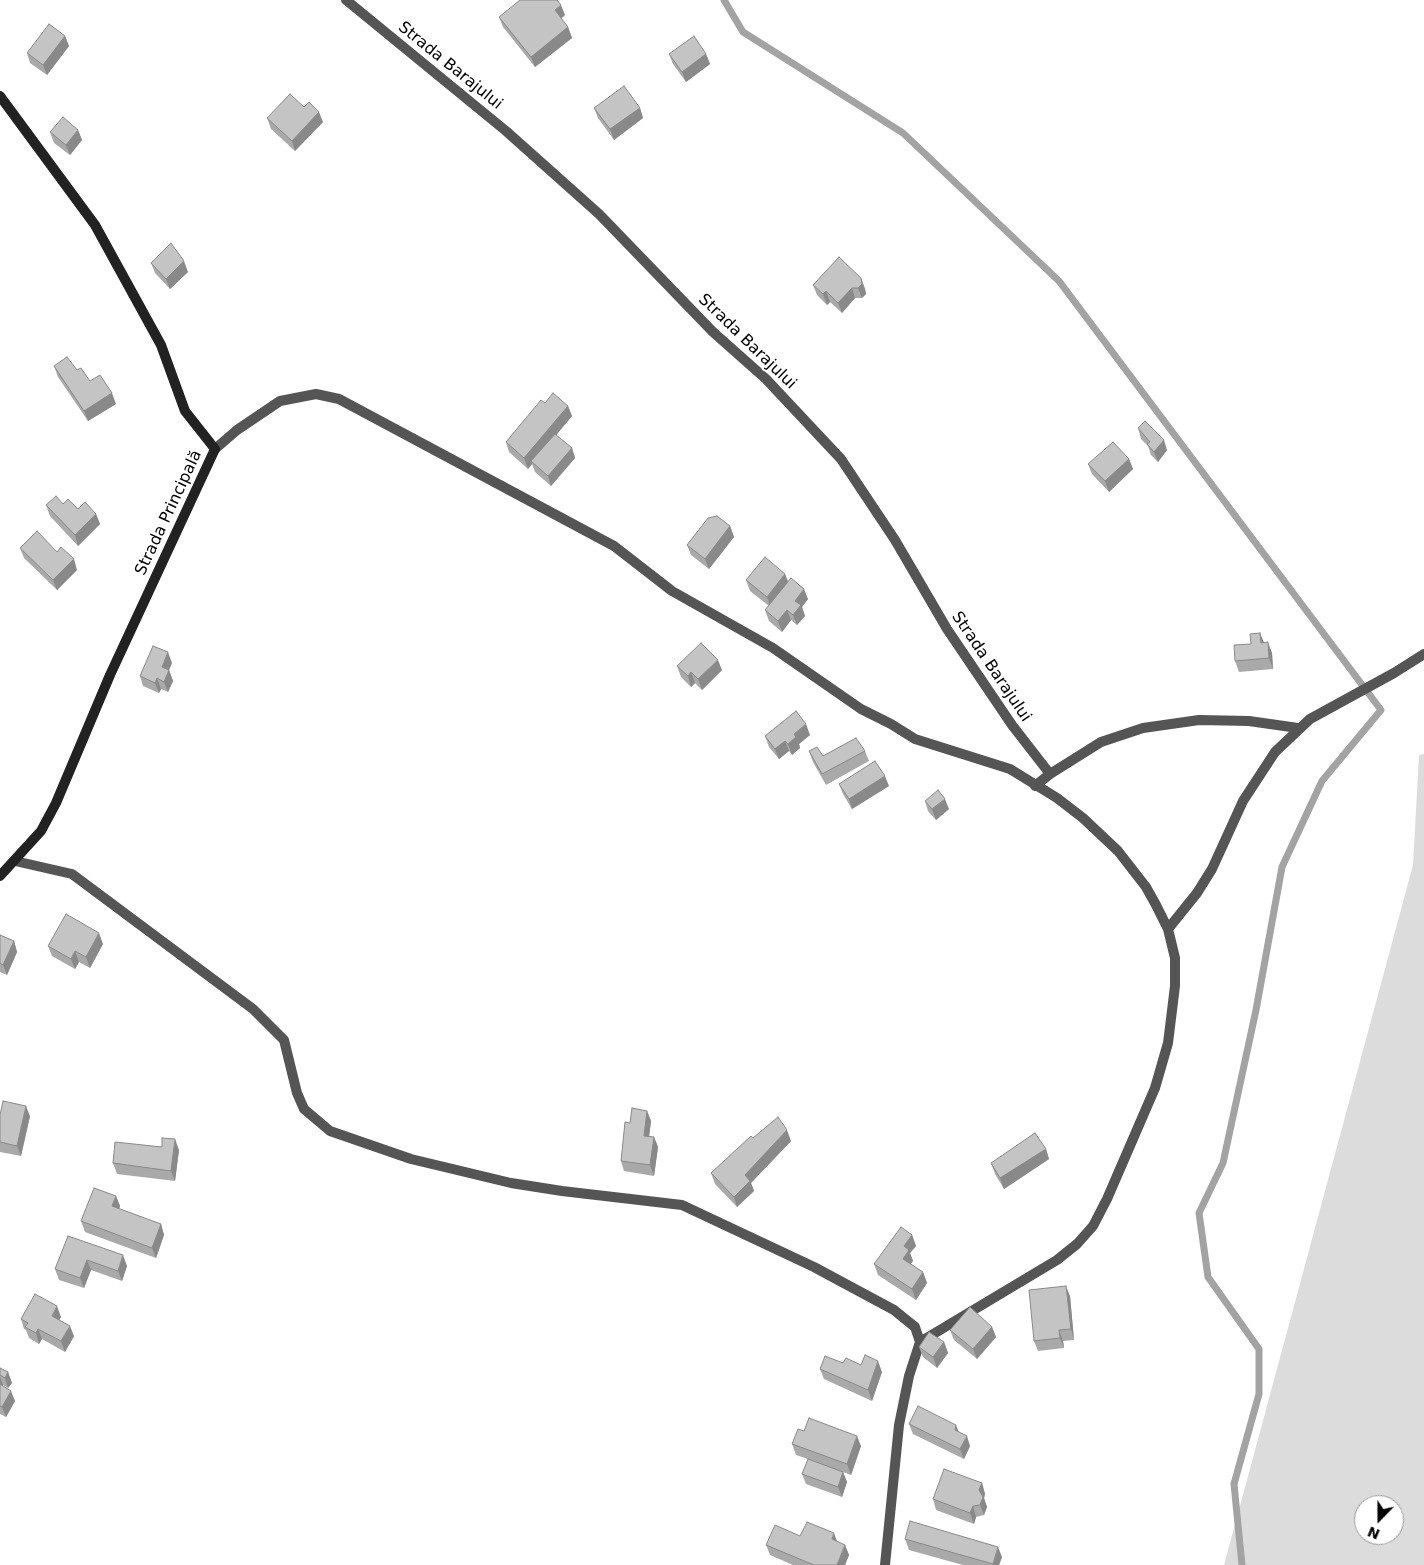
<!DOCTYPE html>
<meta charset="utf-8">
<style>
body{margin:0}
#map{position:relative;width:1424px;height:1565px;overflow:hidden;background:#fff;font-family:"DejaVu Sans",sans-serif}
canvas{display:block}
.north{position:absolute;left:1354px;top:1495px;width:50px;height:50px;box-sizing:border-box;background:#fff;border:1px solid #999;border-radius:50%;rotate:202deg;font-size:14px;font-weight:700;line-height:20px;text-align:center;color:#000}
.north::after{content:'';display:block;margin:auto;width:18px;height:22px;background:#000;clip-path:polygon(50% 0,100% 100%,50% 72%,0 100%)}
</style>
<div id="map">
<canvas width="1424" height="1565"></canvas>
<div class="north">N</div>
</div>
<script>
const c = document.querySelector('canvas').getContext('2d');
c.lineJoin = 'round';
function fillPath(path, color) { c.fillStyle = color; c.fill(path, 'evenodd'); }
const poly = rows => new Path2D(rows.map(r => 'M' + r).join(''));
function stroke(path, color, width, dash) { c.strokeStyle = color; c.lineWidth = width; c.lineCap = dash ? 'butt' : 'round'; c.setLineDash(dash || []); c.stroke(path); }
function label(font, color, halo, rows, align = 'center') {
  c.font = font + ' "DejaVu Sans",sans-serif'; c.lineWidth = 4; c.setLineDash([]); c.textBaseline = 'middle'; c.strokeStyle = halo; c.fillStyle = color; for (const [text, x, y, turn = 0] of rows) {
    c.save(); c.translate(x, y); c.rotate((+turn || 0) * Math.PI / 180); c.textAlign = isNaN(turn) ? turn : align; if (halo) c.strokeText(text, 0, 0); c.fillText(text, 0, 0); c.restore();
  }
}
const green = poly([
 [1424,754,1424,1565,1224,1565,1413,865,1419,755],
 [1364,1505,1394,1505,1394,1535,1364,1535]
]);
const stream = poly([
 [724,0,743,32,903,133,1059,281,1381,710,1322,781,1282,867,1256,1010,1223,1163,1199,1213,1208,1277,1259,1349,1259,1394,1234,1484,1242,1565]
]);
const minor = poly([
 [346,0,506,131,599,214,713,332,766,379,841,459,895,540,947,629,1012,725,1050,774],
 [215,449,237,430,280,401,316,394,339,399,614,546,672,591,773,648,861,709,891,724,915,739,1010,769,1057,798,1083,818,1118,851,1146,887,1156,905,1168,929,1175,958,1175,986,1168,1043,1155,1088,1107,1199,1093,1226,1077,1244,1057,1260,920,1342],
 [1035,786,1050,774,1101,742,1143,728,1199,720,1249,721,1298,728],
 [15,861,72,874,253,1009,284,1040,297,1093,304,1109,330,1131,411,1159,511,1183,562,1191,682,1205,814,1267,894,1310,915,1327,920,1342,909,1376,899,1425,885,1565],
 [1168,929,1197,893,1212,869,1243,801,1275,752,1310,719,1394,673,1424,654]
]);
const secondary = poly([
 [0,96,95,225,161,345,185,411,215,449,110,675,56,803,41,831,0,876]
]);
const wall = poly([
 [565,15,561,19,568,27,572,38,535,67,503,27,499,17],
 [65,36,69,46,47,75,30,63,27,53],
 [669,54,706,54,710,64,686,82,673,64],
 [304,107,323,122,295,151,271,129,267,118],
 [594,108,640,108,643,118,614,140,598,118],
 [78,130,82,140,70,155,54,143,50,132],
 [151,263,188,272,170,289,155,273],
 [861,278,865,289,866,294,862,298,855,298,842,313,830,302,827,305,817,295,813,285],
 [54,366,77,370,116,404,88,421,58,377],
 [545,403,568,406,572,416,556,435,572,448,575,458,551,486,535,472,532,464,528,469,509,452,506,442],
 [1138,428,1167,450,1158,462,1151,455,1148,446,1141,439],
 [1129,459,1133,469,1109,492,1092,474,1088,464],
 [63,504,96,514,100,524,78,546,50,516,46,505],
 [730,526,734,537,709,569,691,555,687,545],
 [20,548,57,552,77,570,57,590,24,558],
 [785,574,788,581,808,599,802,607,805,616,797,625,791,620,782,632,769,621,765,610,769,606,750,591,746,580],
 [1260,633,1264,643,1272,653,1273,669,1239,672,1235,661],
 [172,663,169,670,173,681,168,692,161,689,159,693,143,686,140,676],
 [677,666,722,670,702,690,695,683,691,687,681,677],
 [810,735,799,744,800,748,792,755,789,751,779,759,769,747,765,736],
 [809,751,823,756,865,751,869,761,826,785,813,762],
 [839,784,889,786,852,809,843,794],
 [925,801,949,809,936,820,928,811],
 [0,935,14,941,17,952,7,975,0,972],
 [103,944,90,968,79,962,75,969,52,956,48,946],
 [647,1111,651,1121,649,1136,654,1137,658,1147,654,1176,624,1171,621,1161,630,1123],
 [0,1115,30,1116,21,1156,0,1152],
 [753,1138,791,1141,751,1183,754,1191,737,1207,715,1184,711,1173],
 [162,1147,179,1150,175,1181,117,1174,113,1163],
 [1046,1149,1049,1159,1004,1189,995,1174,991,1163],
 [116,1196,120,1206,119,1209,161,1224,164,1235,156,1258,85,1232,81,1221],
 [912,1235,916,1246,910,1253,913,1261,910,1264,923,1272,927,1283,916,1300,878,1275,874,1264],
 [68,1236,127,1266,122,1281,91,1270,84,1288,59,1280,55,1269],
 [1070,1296,1074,1340,1063,1341,1064,1348,1038,1351,1034,1341],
 [61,1317,59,1320,74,1336,65,1352,42,1339,39,1344,29,1338,26,1330,24,1329,21,1319],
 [992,1327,996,1337,977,1359,954,1340,950,1330],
 [944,1342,948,1353,937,1368,923,1357,919,1347],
 [843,1363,861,1365,882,1372,872,1401,824,1379,820,1369],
 [0,1368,8,1372,12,1383,8,1388,3,1385,2,1386,15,1401,6,1417,0,1414],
 [909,1424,959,1432,970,1446,964,1459,913,1434],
 [804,1431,861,1446,851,1475,843,1472,847,1482,842,1497,806,1484,802,1474,808,1459,796,1455,792,1444],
 [982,1483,985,1494,984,1498,987,1507,984,1515,976,1517,974,1524,936,1510,933,1499],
 [800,1536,837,1542,845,1545,849,1555,845,1565,793,1565,770,1555,766,1545],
 [905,1539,1002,1557,999,1565,963,1565,909,1550]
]);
const shadedWall = poly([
 [561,5,565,15,558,21,555,10],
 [568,27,572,38,535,67,531,57],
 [65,36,69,46,47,75,43,65],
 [706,54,710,64,686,82,682,72],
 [640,108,643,118,614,140,610,129],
 [319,112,323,122,295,151,292,141],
 [78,130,82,140,70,155,66,145],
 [184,261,188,272,170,289,166,279],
 [861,278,865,289,866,294,862,298,858,288],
 [852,288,855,298,842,313,838,303],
 [826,291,830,302,827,305,823,294],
 [112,393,116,404,88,421,84,411],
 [568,406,572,416,533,463,531,461,532,464,528,469,524,458],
 [1164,440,1167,450,1158,462,1154,452],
 [572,448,575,458,551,486,548,476],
 [1129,459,1133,469,1109,492,1105,481],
 [96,514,100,524,78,546,75,535],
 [730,526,734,537,709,569,705,559],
 [74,559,77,570,57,590,53,580],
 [785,574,789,585,771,608,767,597],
 [804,589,808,599,802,607,805,616,797,625,793,615,795,601],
 [787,610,791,620,782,632,778,621],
 [1260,633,1264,643,1261,643],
 [1268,642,1272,653,1273,669,1269,658],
 [168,652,172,663,166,677,162,667],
 [718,660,722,670,702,690,698,679],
 [169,670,173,681,168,692,164,682],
 [691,672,695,683,691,687,688,676],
 [157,678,161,689,159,693,155,683],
 [806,724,810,735,799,744,800,748,792,755,788,744,794,734],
 [785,741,789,751,779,759,775,749],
 [885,776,889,786,852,809,849,799],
 [945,799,949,809,936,820,932,809],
 [99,933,103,944,90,968,86,957],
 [14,941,17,952,7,975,3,965],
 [75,951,79,962,75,969,71,959],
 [26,1106,30,1116,21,1156,17,1146],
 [647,1111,651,1121,648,1146,644,1136],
 [787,1130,791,1141,751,1183,754,1191,737,1207,734,1197,745,1175],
 [654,1137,658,1147,654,1176,650,1165],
 [175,1139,179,1150,175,1181,171,1171],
 [1046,1149,1049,1159,1004,1189,1000,1178],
 [116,1196,120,1206,116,1217,112,1206],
 [161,1224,164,1235,156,1258,152,1248],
 [912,1235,916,1246,910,1253,913,1261,907,1269,903,1259,904,1246],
 [123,1255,127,1266,122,1281,118,1271],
 [87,1260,91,1270,84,1288,80,1278],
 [923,1272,927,1283,916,1300,912,1289],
 [1066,1286,1070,1296,1074,1340,1071,1329],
 [57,1306,61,1317,56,1326,52,1316],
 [70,1326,74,1336,65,1352,61,1341],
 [992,1327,996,1337,977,1359,973,1349],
 [38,1329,42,1339,39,1344,36,1333],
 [1059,1330,1063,1341,1064,1348,1060,1338],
 [944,1342,948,1353,937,1368,933,1357],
 [878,1361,882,1372,872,1401,868,1390],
 [8,1372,12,1383,8,1388,5,1378],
 [0,1377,3,1385,0,1390],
 [11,1391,15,1401,6,1417,2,1407],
 [956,1425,960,1435,955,1430],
 [857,1436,861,1446,851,1475,847,1464],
 [967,1436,970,1446,964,1459,960,1449],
 [843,1472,847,1482,842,1497,838,1487],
 [982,1483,985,1494,984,1498,987,1507,984,1515,980,1505,979,1490],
 [973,1506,976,1517,974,1524,970,1513],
 [834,1533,838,1544,832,1539],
 [845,1545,849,1555,845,1565,837,1565],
 [998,1547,1002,1557,999,1565,993,1565]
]);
const building = poly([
 [520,0,557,0,561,5,555,10,568,27,531,57,499,17,520,0],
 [49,24,65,36,43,65,27,53,49,24],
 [694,36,706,54,682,72,669,54,694,36],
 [624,86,640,108,610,129,594,108,624,86],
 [290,94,304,107,309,102,319,112,292,141,267,118,290,94],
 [63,117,78,130,66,145,50,132,63,117],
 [171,243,184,261,166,279,151,263,171,243],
 [839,257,861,278,862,284,858,288,852,288,838,303,826,291,823,294,813,285,839,257],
 [67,357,77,370,81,368,90,381,100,375,112,393,84,411,54,366,67,357],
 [553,393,568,406,524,458,506,442,541,400,545,403,553,393],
 [1145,421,1164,440,1154,452,1147,444,1150,442,1138,428,1145,421],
 [555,434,572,448,548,476,531,461,555,434],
 [1113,442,1129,459,1105,481,1088,464,1113,442],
 [56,496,63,504,68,499,78,509,85,502,96,514,75,535,46,505,56,496],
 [717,516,730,526,705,559,687,545,708,518,717,516],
 [37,531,57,552,61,547,74,559,53,580,20,548,37,531],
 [765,557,785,574,767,597,746,580,765,557],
 [791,578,804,589,795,601,801,605,793,615,787,610,778,621,765,610,791,578],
 [1260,633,1261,643,1268,642,1269,658,1235,661,1234,645,1251,644,1250,634,1260,633],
 [701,643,718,660,698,679,691,672,688,676,677,666,701,643],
 [153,646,168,652,162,667,169,670,164,682,157,678,155,683,140,676,153,646],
 [796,711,806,724,794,734,796,737,788,744,785,741,775,749,765,736,796,711],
 [856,738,865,751,822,774,809,751,817,747,823,756,856,738],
 [875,761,885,776,849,799,839,784,875,761],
 [938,790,945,799,932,809,925,801,938,790],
 [66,914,99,933,86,957,75,951,71,959,48,946,66,914],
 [0,935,14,941,3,965,0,963,0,935],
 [3,1101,26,1106,17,1146,0,1142,0,1115,3,1101],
 [632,1108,647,1111,644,1136,654,1137,650,1165,621,1161,625,1122,630,1123,632,1108],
 [778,1117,787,1130,745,1175,750,1181,734,1197,711,1173,751,1136,753,1138,778,1117],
 [1035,1133,1046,1149,1000,1178,991,1163,1035,1133],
 [162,1138,175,1139,171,1171,113,1163,115,1142,162,1147,162,1138],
 [94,1188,116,1196,112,1206,161,1224,152,1248,81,1221,94,1188],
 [901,1227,912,1235,904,1246,909,1250,903,1259,923,1272,912,1289,874,1264,901,1227],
 [68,1236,123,1255,118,1271,87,1260,80,1278,55,1269,68,1236],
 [1066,1286,1071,1329,1059,1330,1060,1338,1034,1341,1029,1290,1066,1286],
 [35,1294,57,1306,52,1316,70,1326,61,1341,38,1329,36,1333,25,1327,28,1323,21,1319,35,1294],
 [970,1307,992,1327,973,1349,950,1330,970,1307],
 [929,1332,944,1342,933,1357,919,1347,929,1332],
 [865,1355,878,1361,868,1390,820,1369,825,1356,843,1363,846,1358,861,1365,865,1355],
 [0,1368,8,1372,5,1378,0,1375,0,1368],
 [0,1384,11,1391,2,1407,0,1406,0,1384],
 [918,1406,956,1425,955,1430,967,1436,960,1449,909,1424,918,1406],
 [809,1418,857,1436,847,1464,792,1444,798,1429,804,1431,809,1418],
 [808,1459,843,1472,838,1487,802,1474,808,1459],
 [944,1469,982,1483,979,1490,983,1497,980,1505,973,1506,970,1513,933,1499,944,1469],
 [910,1521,998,1547,993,1564,905,1539,910,1521],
 [807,1522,834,1533,832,1539,845,1545,837,1565,814,1565,766,1545,775,1525,800,1536,807,1522]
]);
const streetNames = [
 ["Strada Barajului",450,66,39],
 ["Strada Barajului",747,342,44],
 ["Strada Principală",169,513,-65],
 ["Strada Barajului",991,667,56]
];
fillPath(green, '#dcdcdc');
stroke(stream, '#a3a3a3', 7);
stroke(minor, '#555', 10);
stroke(secondary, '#222', 10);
fillPath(wall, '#a9a9a9');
fillPath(shadedWall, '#898989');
fillPath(building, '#c4c4c4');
stroke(building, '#898989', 1);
label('16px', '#000', '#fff', streetNames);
</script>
